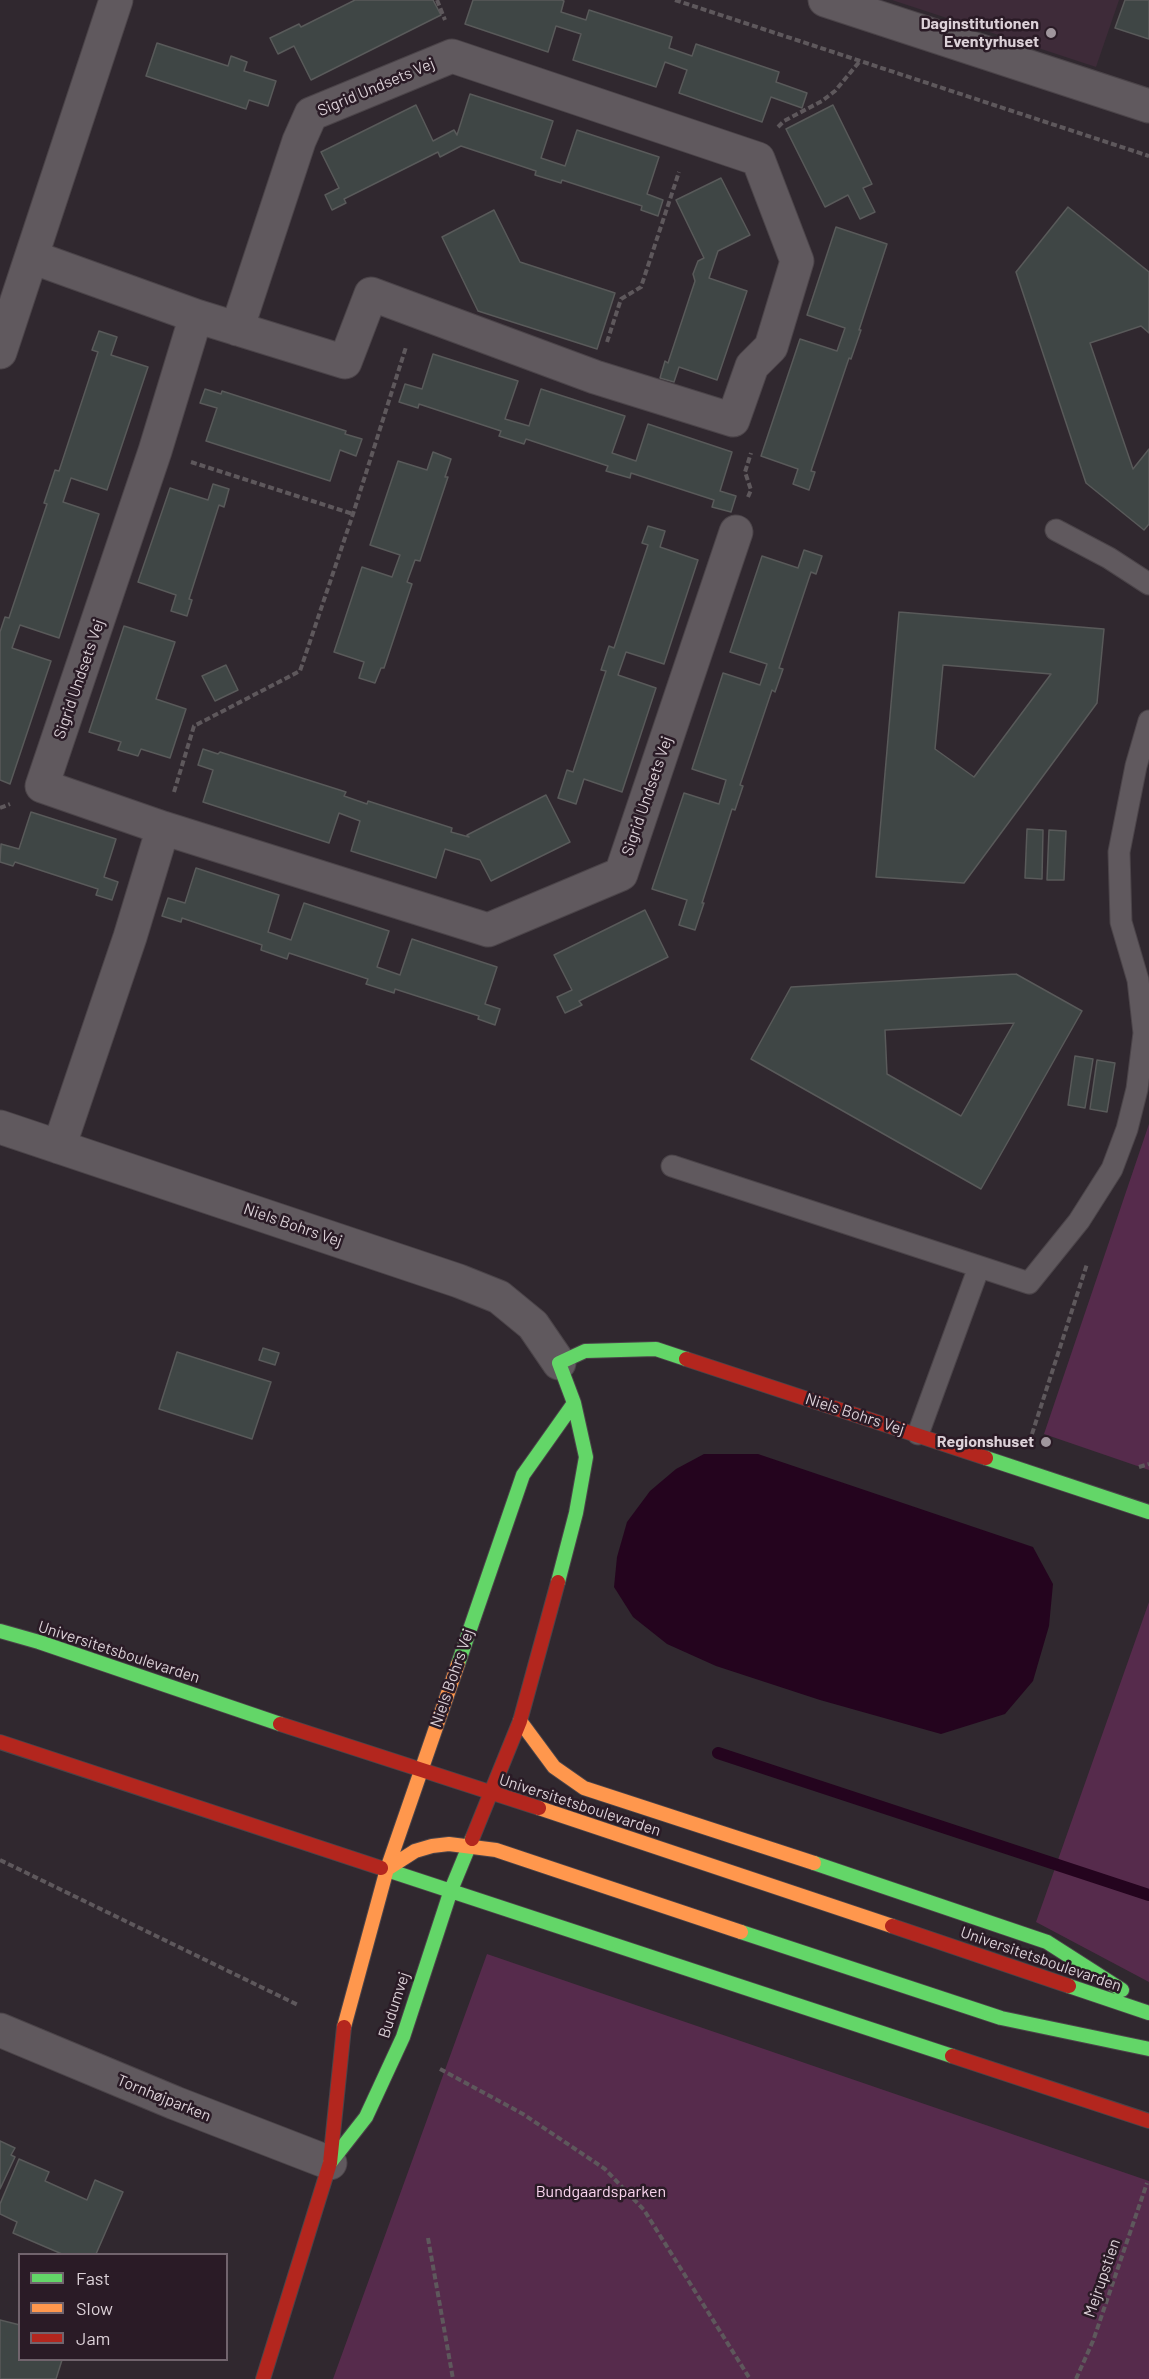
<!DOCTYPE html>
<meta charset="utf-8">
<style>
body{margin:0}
#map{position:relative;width:1149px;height:2379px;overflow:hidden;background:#30282f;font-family:Barlow,sans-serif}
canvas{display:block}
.legend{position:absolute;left:18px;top:2253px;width:210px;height:108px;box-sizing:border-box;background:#2a1b26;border:2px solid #71646d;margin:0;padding:8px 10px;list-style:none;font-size:18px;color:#dcd1d8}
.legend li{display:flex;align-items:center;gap:12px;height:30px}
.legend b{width:30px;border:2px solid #71646d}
</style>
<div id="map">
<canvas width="1149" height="2379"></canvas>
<ul class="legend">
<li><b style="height:8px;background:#63d668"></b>Fast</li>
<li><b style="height:8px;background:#ff974d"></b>Slow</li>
<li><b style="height:8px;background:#b3261e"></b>Jam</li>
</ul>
</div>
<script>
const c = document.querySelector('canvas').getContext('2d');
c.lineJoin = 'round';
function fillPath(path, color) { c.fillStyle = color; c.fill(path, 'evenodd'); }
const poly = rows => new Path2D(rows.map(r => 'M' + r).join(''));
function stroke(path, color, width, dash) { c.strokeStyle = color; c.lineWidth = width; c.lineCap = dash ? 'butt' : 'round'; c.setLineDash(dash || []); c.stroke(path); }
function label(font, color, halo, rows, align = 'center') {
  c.font = font + ' Barlow,sans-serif'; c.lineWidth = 5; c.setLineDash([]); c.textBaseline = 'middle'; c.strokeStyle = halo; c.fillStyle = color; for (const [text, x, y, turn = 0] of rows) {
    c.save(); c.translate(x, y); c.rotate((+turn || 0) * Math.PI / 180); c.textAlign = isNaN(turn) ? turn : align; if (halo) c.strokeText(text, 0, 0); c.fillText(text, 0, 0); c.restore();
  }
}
const built = poly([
 [892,0,1119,0,1096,67]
]);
const green = poly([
 [1149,1124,1149,1470,1044,1434],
 [1149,1602,1149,1982,1036,1922],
 [487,1954,1149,2181,1149,2379,333,2379]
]);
const water = poly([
 [704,1454,758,1454,1033,1547,1053,1584,1049,1626,1033,1681,1005,1714,941,1734,820,1700,716,1666,667,1644,633,1617,614,1587,617,1557,627,1522,650,1491,676,1469]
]);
const stream = poly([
 [718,1753,1149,1895]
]);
const building = poly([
 [355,0,433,0,441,15,311,80,294,46,278,54,270,38,299,24,301,27,355,0],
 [473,0,562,0,564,1,561,12,586,20,589,10,672,37,669,48,692,56,696,44,779,72,776,82,807,93,802,108,771,97,762,122,679,93,687,70,665,62,656,87,573,60,581,34,556,26,548,52,465,24,473,0],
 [1125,0,1149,0,1149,39,1115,28,1125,0],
 [157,43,228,66,231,56,247,62,244,71,276,81,268,106,249,100,246,109,146,76,157,43],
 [470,94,553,121,541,158,565,166,577,130,659,157,647,194,663,200,658,216,641,210,642,206,562,180,561,183,535,175,536,171,461,146,440,157,438,152,344,199,346,203,332,210,325,195,339,188,321,152,416,105,433,141,454,130,457,135,470,94],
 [833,105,872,184,863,188,875,212,860,219,848,195,825,207,786,129,833,105],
 [721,178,750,235,718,251,709,278,747,291,717,380,679,367,674,382,660,378,665,361,668,363,695,281,693,274,698,261,704,258,676,200,721,178],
 [1068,207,1149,272,1149,333,1141,326,1090,343,1133,469,1149,449,1149,524,1144,530,1086,483,1016,272,1068,207],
 [494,210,520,262,615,293,597,349,478,311,442,237,494,210],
 [836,227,887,244,859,330,861,330,851,359,849,358,811,471,815,472,809,490,793,484,798,469,761,456,800,339,837,351,845,328,807,315,836,227],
 [99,331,117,337,111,355,148,367,107,490,71,478,63,502,99,514,59,638,20,625,12,648,51,661,10,784,0,780,0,632,5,617,9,618,47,504,44,503,55,470,59,471,98,352,92,350,99,331],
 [433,354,518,381,505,419,529,426,541,389,625,416,612,453,636,461,648,424,732,452,720,491,736,496,731,512,712,507,714,500,631,473,630,478,606,471,608,466,526,439,524,444,499,436,501,431,419,404,418,408,399,402,405,384,422,389,433,354],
 [205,389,221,394,222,391,346,431,345,434,362,439,356,456,340,450,330,481,206,441,217,408,200,403,205,389],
 [433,452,451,459,445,477,448,477,420,561,415,560,407,582,412,584,384,668,381,668,375,683,359,678,364,662,334,652,362,567,392,577,400,555,370,545,398,461,427,470,433,452],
 [213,484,229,489,224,507,219,505,189,599,192,600,187,616,171,611,176,595,138,582,170,488,208,500,213,484],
 [648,526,665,531,660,547,698,560,664,664,626,652,618,675,656,688,622,792,584,779,576,804,558,798,567,770,573,772,606,671,601,670,609,646,614,648,648,545,642,543,648,526],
 [804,550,822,556,816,574,811,572,779,668,783,669,775,692,772,690,740,785,743,786,735,810,732,809,702,903,704,903,695,930,679,925,687,900,652,889,684,793,719,804,726,780,692,769,723,673,760,685,767,664,730,652,762,556,798,568,804,550],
 [899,612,1104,629,1097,703,964,883,876,877,899,612],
 [943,665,1051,674,974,777,935,749,943,665],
 [124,626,175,642,156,699,186,709,170,758,141,749,138,756,118,750,121,742,89,732,124,626],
 [226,665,238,690,215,701,202,676,226,665],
 [203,749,218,754,220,752,346,792,344,796,367,804,368,801,452,828,451,832,469,837,467,835,546,795,570,842,491,881,480,860,445,849,436,878,351,851,360,821,339,813,329,843,203,802,213,770,198,765,203,749],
 [31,812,116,839,104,877,118,882,112,900,96,895,98,889,15,862,13,866,0,862,1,844,19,849,31,812],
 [1027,829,1043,830,1042,879,1025,878,1027,829],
 [1049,830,1066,831,1064,880,1047,880,1049,830],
 [196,868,279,895,268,932,291,940,304,903,389,931,377,967,400,975,412,939,497,967,485,1004,500,1009,495,1025,478,1019,479,1016,395,989,394,993,366,984,368,979,289,953,287,959,261,950,262,945,182,918,181,922,162,916,168,898,185,903,196,868],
 [645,910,668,957,579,1001,582,1005,565,1013,557,997,572,990,554,955,645,910],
 [1016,974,1082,1011,981,1189,751,1059,791,987,1016,974],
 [1014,1023,961,1116,887,1074,885,1030,1014,1023],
 [1075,1056,1093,1059,1085,1108,1068,1105,1075,1056],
 [1097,1060,1115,1063,1107,1112,1090,1109,1097,1060],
 [263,1348,279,1353,275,1365,259,1360,263,1348],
 [177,1352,271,1382,252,1439,159,1409,177,1352],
 [0,2141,15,2148,11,2155,15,2157,0,2189,0,2141],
 [19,2159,49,2172,45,2181,87,2200,95,2180,123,2192,96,2254,62,2254,13,2233,17,2222,0,2214,0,2204,19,2159],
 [0,2320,20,2325,20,2360,62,2360,56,2379,0,2379,0,2320]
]);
const path = poly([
 [437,0,445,20],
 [675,0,1149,156],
 [778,127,784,121,822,101,835,91,860,61],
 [607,342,621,299,641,287,679,172],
 [191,462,353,514],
 [748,497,751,490,745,472,751,453],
 [174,792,194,726,300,671,353,514,406,347],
 [0,808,10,804],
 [1032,1434,1087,1264],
 [1139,1467,1149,1464],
 [0,1860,298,2005],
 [440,2069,523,2114,605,2169,644,2210,750,2379],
 [428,2238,453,2379],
 [1076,2379,1093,2341,1147,2183]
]);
const lane = poly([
 [1056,530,1109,558,1149,584],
 [672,1166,1029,1283,1079,1221,1112,1169,1127,1129,1137,1089,1144,1033,1138,980,1121,922,1119,852,1136,766,1149,721],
 [918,1434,979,1267]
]);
const street = poly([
 [825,0,1149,106],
 [32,257,196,316,345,362,371,294,595,377,733,420,752,366,771,347,797,261,758,159,452,56,311,114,299,141,237,329],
 [0,352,116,0],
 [163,828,42,786,155,451,196,316],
 [0,1127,459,1281,499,1297,533,1325,559,1363],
 [59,1147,130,937,163,828,488,930,621,874,736,532],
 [0,2030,175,2103,330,2163]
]);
const fast = poly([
 [986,1458,1149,1512],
 [558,1582,576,1513,586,1457,574,1403,559,1363,585,1351,656,1349,686,1359],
 [0,1631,39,1642,280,1724],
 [458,1664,523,1475,574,1403],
 [814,1863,1047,1942,1122,1990],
 [381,1868,952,2056],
 [741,1932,1001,2018,1149,2049],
 [1069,1986,1149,2013],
 [330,2163,366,2117,403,2037,451,1890,472,1839]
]);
const slow = poly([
 [520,1721,554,1767,584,1788,814,1863],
 [539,1808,892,1926],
 [387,1869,415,1851,432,1846,449,1844,496,1850,741,1932],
 [344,2027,387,1869,458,1664]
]);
const jam = poly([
 [686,1359,986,1458],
 [280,1724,539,1808],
 [0,1742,381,1868],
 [472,1839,520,1721,558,1582],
 [892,1926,1069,1986],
 [952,2056,1149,2121],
 [263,2379,330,2163,344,2027]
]);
const markers = [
 [1051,33,6,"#a0969d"],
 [1046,1442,6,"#a0969d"]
];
const poiNames = [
 ["Daginstitutionen",1039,24],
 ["Eventyrhuset",1039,42],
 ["Regionshuset",1034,1442]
];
const streetNames = [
 ["Sigrid Undsets Vej",376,87,-23],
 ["Sigrid Undsets Vej",79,679,-71],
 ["Sigrid Undsets Vej",647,796,-71],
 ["Niels Bohrs Vej",293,1225,19],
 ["Niels Bohrs Vej",855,1414,18],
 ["Universitetsboulevarden",119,1652,18],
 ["Niels Bohrs Vej",452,1678,-71],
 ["Universitetsboulevarden",580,1805,18],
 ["Universitetsboulevarden",1041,1959,19],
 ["Budumvej",394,2005,-72],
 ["Tornhøjparken",164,2098,22],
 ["Mejrupstien",1102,2278,-71]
];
const parkNames = [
 ["Bundgaardsparken",601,2192]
];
fillPath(built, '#3e2b39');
fillPath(green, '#562b4c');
fillPath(water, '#24041e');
stroke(stream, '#24041e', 12);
fillPath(building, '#3f4645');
stroke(building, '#595a5a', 1.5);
stroke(lane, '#4b4449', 23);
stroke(street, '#4b4449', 35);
stroke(fast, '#4b4449', 16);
stroke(slow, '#4b4449', 16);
stroke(jam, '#4b4449', 16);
stroke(path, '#5e585c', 4, [6, 3]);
stroke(lane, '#60595e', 21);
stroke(street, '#60595e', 33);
stroke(fast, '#63d668', 14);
stroke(slow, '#ff974d', 14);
stroke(jam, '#b3261e', 14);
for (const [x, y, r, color] of markers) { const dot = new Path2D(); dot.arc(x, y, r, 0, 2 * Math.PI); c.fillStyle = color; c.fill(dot); stroke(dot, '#2a1b26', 2); }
label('bold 16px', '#dcd1d8', '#2a1b26', poiNames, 'right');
label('16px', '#dcd1d8', '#2a1b26', streetNames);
label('16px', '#fad5ef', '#2a1b26', parkNames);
</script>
